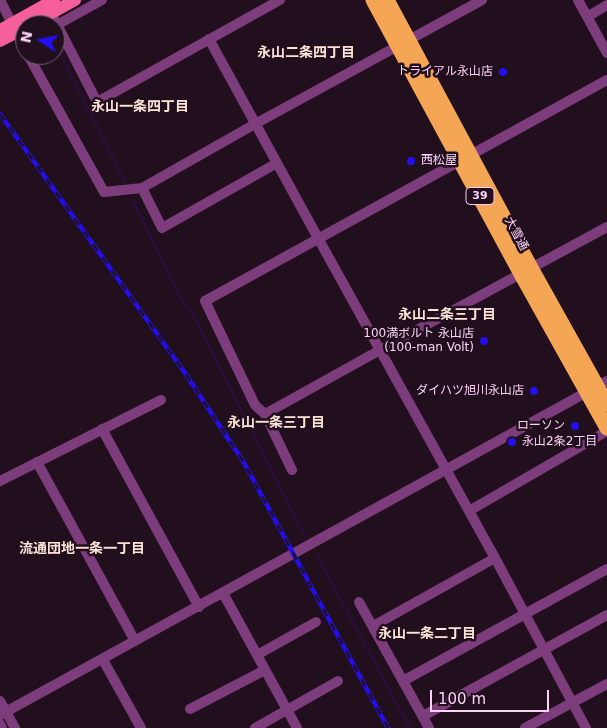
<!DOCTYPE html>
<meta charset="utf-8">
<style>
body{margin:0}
#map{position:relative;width:607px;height:728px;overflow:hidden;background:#210f1e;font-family:"DejaVu Sans",sans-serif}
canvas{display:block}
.north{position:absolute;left:15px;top:15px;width:50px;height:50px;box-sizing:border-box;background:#210f1e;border:1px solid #795d75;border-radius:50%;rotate:282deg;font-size:14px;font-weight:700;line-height:20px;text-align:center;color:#fcd2f8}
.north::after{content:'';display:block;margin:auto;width:18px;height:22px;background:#220fec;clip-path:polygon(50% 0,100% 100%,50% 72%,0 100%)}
.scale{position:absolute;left:430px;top:690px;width:119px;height:22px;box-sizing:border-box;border:2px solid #fcd2f8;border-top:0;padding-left:6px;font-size:15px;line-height:18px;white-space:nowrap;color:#fcd2f8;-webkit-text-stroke:4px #210f1e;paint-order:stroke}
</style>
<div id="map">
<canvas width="607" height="728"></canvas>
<div class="north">N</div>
<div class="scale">100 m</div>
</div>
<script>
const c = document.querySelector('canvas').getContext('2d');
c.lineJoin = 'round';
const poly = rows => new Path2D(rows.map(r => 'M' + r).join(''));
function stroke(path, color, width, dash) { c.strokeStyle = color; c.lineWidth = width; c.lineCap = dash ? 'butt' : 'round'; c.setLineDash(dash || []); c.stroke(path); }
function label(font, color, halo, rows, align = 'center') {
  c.font = font + ' "DejaVu Sans","Noto Sans JP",sans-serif'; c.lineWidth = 5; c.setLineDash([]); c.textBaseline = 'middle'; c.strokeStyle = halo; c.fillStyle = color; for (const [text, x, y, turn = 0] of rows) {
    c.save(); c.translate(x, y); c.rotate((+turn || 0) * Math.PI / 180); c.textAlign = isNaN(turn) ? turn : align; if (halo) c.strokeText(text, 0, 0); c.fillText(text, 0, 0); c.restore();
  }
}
const stream = poly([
 [55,44,125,182],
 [133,200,181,300,189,307,305,536],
 [316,554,410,728]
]);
const minor = poly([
 [0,0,25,49],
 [578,0,607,53],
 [48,7,97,102,280,0],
 [587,17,607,5],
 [57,25,102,0],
 [209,39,318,238,495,558,586,728],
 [28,55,104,192,142,188,255,124,482,0],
 [142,188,162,228,277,163],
 [265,414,255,405,205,301,607,80],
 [102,429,199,607],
 [37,462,135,641],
 [292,470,265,414,380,350,607,227],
 [0,481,161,400],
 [469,511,607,431],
 [223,593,297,728],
 [359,602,429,728],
 [373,626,495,558],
 [257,655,316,622],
 [103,660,141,728],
 [403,681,607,569],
 [0,701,15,728],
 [190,709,265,670],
 [0,715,607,381],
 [423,716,607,615],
 [0,724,2,728],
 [255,728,338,681],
 [525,728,607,684]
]);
const highway = poly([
 [373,0,521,274,607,428],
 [387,0,531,268,607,404]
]);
const rail = poly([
 [0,114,185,373,223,431,243,461,388,728]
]);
const majorBridge = poly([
 [30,25,75,0],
 [0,30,54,0],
 [0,41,25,28]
]);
const markers = [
 [503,72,5,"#220fec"],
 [411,161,5,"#220fec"],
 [484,341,5,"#220fec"],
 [534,391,5,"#220fec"],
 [575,426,5,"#220fec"],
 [512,442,5,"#220fec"]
];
const shields = [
 [480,196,28]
];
const shieldNames = [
 ["39",480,196]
];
const poiNames = [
 ["トライアル永山店",493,72],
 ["西松屋",421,161,"left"],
 ["100満ボルト 永山店",474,334],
 ["(100-man Volt)",474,348],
 ["ダイハツ旭川永山店",524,391],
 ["ローソン",565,426],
 ["永山2条2丁目",522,442,"left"]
];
const streetNames = [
 ["大雪通",516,234,62]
];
const neighbourhoodNames = [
 ["永山二条四丁目",306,53],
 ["永山一条四丁目",140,107],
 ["永山二条三丁目",447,315],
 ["永山一条三丁目",276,423],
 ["流通団地一条一丁目",82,549],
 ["永山一条二丁目",427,634]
];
stroke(stream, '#2b0d3d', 2.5);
stroke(minor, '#7d3d7c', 10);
stroke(highway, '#f5a655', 15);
stroke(rail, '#220fec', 4.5);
stroke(rail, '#210f1e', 2.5, [8]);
stroke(majorBridge, '#f5609a', 12);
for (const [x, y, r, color] of markers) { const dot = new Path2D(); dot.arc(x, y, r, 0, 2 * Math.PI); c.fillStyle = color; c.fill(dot); stroke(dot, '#210f1e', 2); }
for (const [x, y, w] of shields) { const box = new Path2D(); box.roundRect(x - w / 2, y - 8.5, w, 17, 4); c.fillStyle = '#210f1e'; c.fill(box); stroke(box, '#fcd2f8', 1); }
label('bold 11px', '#fcd2f8', null, shieldNames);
label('12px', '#fcd2f8', '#210f1e', poiNames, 'right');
label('12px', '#fcd2f8', '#210f1e', streetNames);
label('bold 14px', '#fce2d4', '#210f1e', neighbourhoodNames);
</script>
